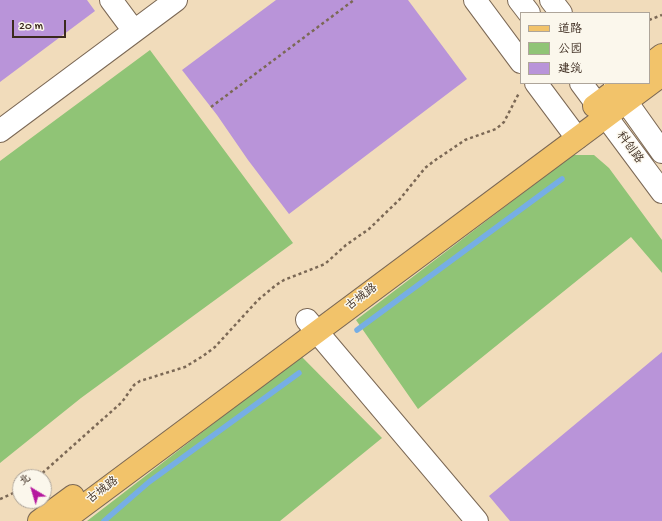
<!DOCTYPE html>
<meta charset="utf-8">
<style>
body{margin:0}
#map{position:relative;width:662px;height:521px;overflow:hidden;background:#f1dcbb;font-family:"Gochi Hand","LXGW WenKai TC",sans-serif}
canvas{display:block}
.legend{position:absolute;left:520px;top:12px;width:130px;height:72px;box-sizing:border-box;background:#fbf7ec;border:1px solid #aea59a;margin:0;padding:5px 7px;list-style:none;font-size:12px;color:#3b2a1e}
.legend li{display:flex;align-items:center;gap:8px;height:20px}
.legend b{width:20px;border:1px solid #aea59a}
.north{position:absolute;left:12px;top:469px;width:40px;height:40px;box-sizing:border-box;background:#fbf7ec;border:1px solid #aea59a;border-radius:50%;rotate:322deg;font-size:11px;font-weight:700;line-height:16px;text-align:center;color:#3b2a1e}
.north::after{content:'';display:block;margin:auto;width:14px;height:18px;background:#b5179e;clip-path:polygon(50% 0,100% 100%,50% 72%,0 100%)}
.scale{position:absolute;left:12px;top:20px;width:54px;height:18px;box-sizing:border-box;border:2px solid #3b2a1e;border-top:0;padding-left:5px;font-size:12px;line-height:14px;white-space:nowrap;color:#3b2a1e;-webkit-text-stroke:3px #fbf7ec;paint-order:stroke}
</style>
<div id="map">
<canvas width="662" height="521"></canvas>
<ul class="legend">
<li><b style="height:5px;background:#f2c36a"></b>道路</li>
<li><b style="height:11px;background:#90c476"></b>公园</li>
<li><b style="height:11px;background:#b994d9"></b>建筑</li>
</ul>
<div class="north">北</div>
<div class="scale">20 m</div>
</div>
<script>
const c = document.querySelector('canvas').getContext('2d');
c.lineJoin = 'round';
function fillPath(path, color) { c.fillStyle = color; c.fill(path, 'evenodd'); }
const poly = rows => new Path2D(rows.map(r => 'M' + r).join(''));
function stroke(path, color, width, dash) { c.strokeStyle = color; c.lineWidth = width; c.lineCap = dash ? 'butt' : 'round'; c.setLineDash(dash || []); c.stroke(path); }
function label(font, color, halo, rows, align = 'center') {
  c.font = font + ' "Gochi Hand","LXGW WenKai TC",sans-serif'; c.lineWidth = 3; c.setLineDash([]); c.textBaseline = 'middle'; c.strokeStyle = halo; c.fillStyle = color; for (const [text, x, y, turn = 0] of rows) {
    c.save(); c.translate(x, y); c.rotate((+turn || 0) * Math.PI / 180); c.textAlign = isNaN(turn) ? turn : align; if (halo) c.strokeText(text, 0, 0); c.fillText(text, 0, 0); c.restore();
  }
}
const green = poly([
 [150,50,293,243,81,398,0,463,0,161],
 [573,155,594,155,609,168,662,240,662,273,631,237,418,409,356,320],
 [301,356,382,438,280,521,87,521]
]);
const stream = poly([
 [357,330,562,179],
 [104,521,149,482,299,373]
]);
const building = poly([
 [0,0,87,0,95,11,0,82],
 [276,0,408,0,467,79,289,214,248,160,217,115,182,70],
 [662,352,662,521,510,521,489,496]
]);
const path = poly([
 [649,20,662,15],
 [211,107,354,0],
 [38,477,122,402,134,385,140,381,185,367,203,356,215,347,258,300,276,285,284,280,325,264,346,245,369,229,400,199,425,168,434,161,465,140,496,129,504,122,519,93],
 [0,499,20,490]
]);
const minor = poly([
 [111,0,134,31],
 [475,0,521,62],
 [519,0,529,13],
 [551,0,561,13],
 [536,83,577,138],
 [581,83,662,192],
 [615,86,662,152],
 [0,131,176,0],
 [307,320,477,521]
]);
const major = poly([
 [649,65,662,55],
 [594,106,625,83],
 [39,521,73,496],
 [63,521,662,75]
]);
const streetNames = [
 ["科创路",629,148,54],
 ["古城路",362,298,-37],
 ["古城路",103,491,-37]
];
fillPath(green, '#90c476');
stroke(stream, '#76aee5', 5.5);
fillPath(building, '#b994d9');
stroke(minor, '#7b6855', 24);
stroke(major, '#7b6855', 24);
stroke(path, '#7b6855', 2.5, [3, 3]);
stroke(minor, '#fff', 22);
stroke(major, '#f2c36a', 22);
label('12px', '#3b2a1e', '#fbf7ec', streetNames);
</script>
